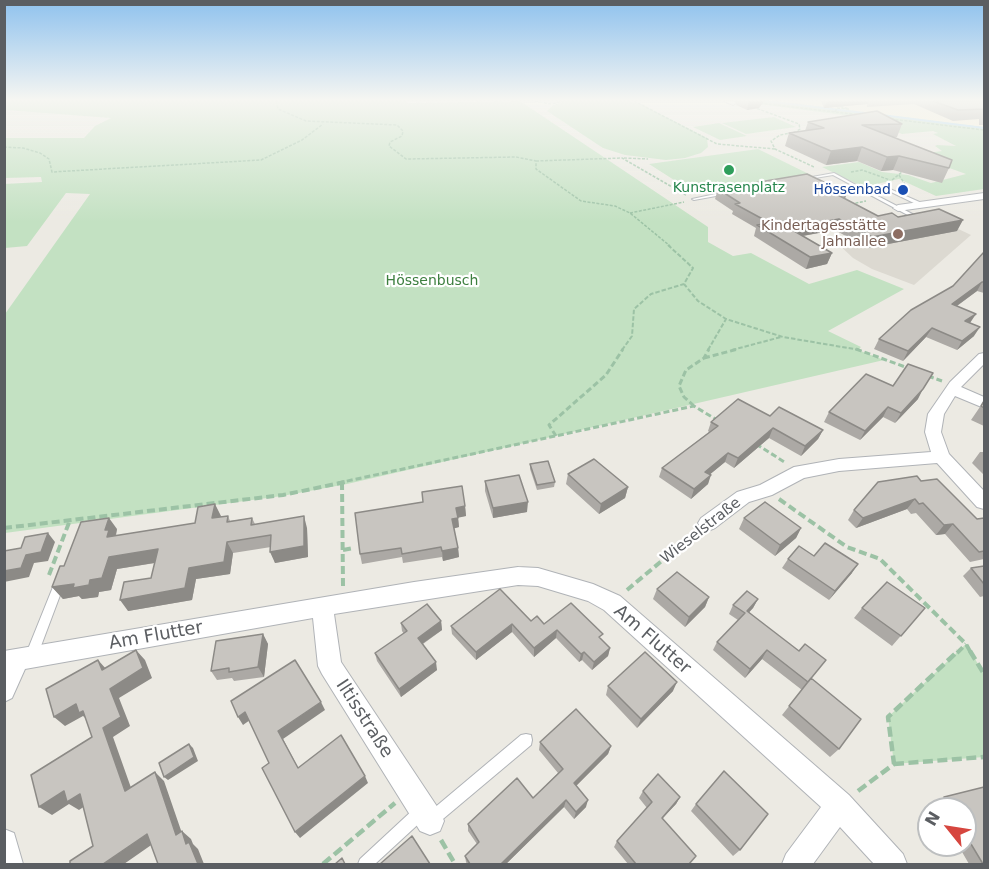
<!DOCTYPE html>
<meta charset="utf-8">
<style>
body{margin:0}
#map{position:relative;width:989px;height:869px;overflow:hidden;background:#eceae3;font-family:"DejaVu Sans",sans-serif}
canvas{display:block}
.frame{position:absolute;inset:0;border:6px solid #5b5e62;pointer-events:none}
.north{position:absolute;left:917px;top:797px;width:60px;height:60px;box-sizing:border-box;background:#fff;border:2px solid #bdbfc0;border-radius:50%;rotate:300deg;font-size:16px;font-weight:700;line-height:24px;text-align:center;color:#5b5e62}
.north::after{content:'';display:block;margin:auto;width:21px;height:27px;background:#d6463f;clip-path:polygon(50% 0,100% 100%,50% 72%,0 100%)}
</style>
<div id="map">
<canvas width="989" height="869"></canvas>
<div class="frame"></div>
<div class="north">N</div>
</div>
<script>
const c = document.querySelector('canvas').getContext('2d');
c.lineJoin = 'round';
function fillPath(path, color) { c.fillStyle = color; c.fill(path, 'evenodd'); }
const poly = rows => new Path2D(rows.map(r => 'M' + r).join(''));
function stroke(path, color, width, dash) { c.strokeStyle = color; c.lineWidth = width; c.lineCap = dash ? 'butt' : 'round'; c.setLineDash(dash || []); c.stroke(path); }
function label(font, color, halo, rows, align = 'center') {
  c.font = font + ' "DejaVu Sans",sans-serif'; c.lineWidth = 4.5; c.setLineDash([]); c.textBaseline = 'middle'; c.strokeStyle = halo; c.fillStyle = color; for (const [text, x, y, turn = 0] of rows) {
    c.save(); c.translate(x, y); c.rotate((+turn || 0) * Math.PI / 180); c.textAlign = isNaN(turn) ? turn : align; if (halo) c.strokeText(text, 0, 0); c.fillText(text, 0, 0); c.restore();
  }
}
const commercial = poly([
 [776,101,976,101,984,104,984,127]
]);
const education = poly([
 [933,217,971,235,914,285,872,269,853,258,835,241]
]);
const green = poly([
 [5,101,406,101,406,103,520,101,708,227,708,242,733,256,751,253,809,284,857,270,904,289,828,331,861,347,858,350,884,360,347,484,282,496,5,533,5,314,90,194,66,193,27,246,5,248,4,184,42,182,41,177,5,178,5,138,84,138,95,126,111,118,5,110],
 [567,101,629,101,641,104,707,138,708,147,701,153,685,158,666,160,625,155,603,148,547,111,553,105],
 [734,101,776,101,984,127,984,189,936,196,899,179,863,187,822,167,859,162,882,172,908,175,931,183,966,174,913,155,942,151,935,146,937,145,956,146,933,134,938,133,933,131,902,134,866,118],
 [774,117,796,127,746,134,722,123],
 [719,123,747,136,720,140,693,127],
 [758,149,811,175,696,194,649,164],
 [966,644,984,674,984,757,894,764,888,717]
]);
const stream = poly([
 [766,101,872,114],
 [881,115,984,128]
]);
const pathFar4 = poly([
 [276,101,278,109,306,121,397,125,403,131,402,136,390,142,389,146,406,159,516,157,536,161,536,169,581,201,615,206,630,213,670,246],
 [535,101,551,104,564,101],
 [634,101,717,144,775,149],
 [760,103,861,115],
 [753,107,799,124,800,129,796,132,780,135,771,141,775,149,814,167],
 [835,112,837,108,849,109,839,106],
 [891,119,984,130],
 [4,147,23,148,40,153,49,159,52,172,261,160,302,140,323,124],
 [624,158,648,159],
 [536,161,622,158,686,195],
 [851,172,862,170,890,180],
 [899,175,906,186],
 [892,180,902,172],
 [851,204,866,201],
 [630,213,684,202]
]);
const pathFar3 = poly([
 [668,245,693,268,684,284,698,301,726,319,783,337,860,350],
 [622,350,632,336,634,309,651,294,684,284],
 [708,350,726,319],
 [732,350,781,337]
]);
const pathFar2 = poly([
 [856,349,908,368],
 [704,358,738,349],
 [928,376,942,381],
 [694,406,684,397,679,386,686,370,704,358,709,349],
 [556,436,549,425,606,375,623,349],
 [756,444,786,463],
 [338,483,694,406,717,420]
]);
const pathFar1 = poly([
 [342,482,343,586],
 [779,499,847,547,880,559,966,644,971,653],
 [4,528,283,495,345,482],
 [343,550,354,548],
 [49,575,70,520],
 [627,590,695,533],
 [957,653,966,644]
]);
const path = poly([
 [970,651,984,674],
 [894,764,984,757],
 [858,791,894,764,888,717,958,651],
 [441,840,455,864],
 [323,864,395,803]
]);
const lane = poly([
 [834,173,865,190,890,189,924,204,924,206,920,206,889,191,870,192,922,219,917,220,833,175,803,180,801,179,834,173],
 [725,192,727,192,727,194,694,200,692,199,725,192],
 [60,578,64,579,65,582,38,654,36,658,32,659,28,658,26,654,55,582,56,579,60,578],
 [526,734,531,735,532,740,531,745,437,824,432,826,427,824,425,819,427,814,521,735,526,734],
 [420,806,425,808,427,813,425,818,375,864,358,864,360,859,415,808,420,806]
]);
const street = poly([
 [724,101,733,101,736,103,733,105,724,101],
 [984,193,984,199,898,211,893,208,898,205,984,193],
 [984,353,984,364,961,387,984,397,984,408,955,396,944,414,941,432,949,454,984,491,984,509,977,507,937,463,839,471,804,478,772,495,749,502,715,528,708,531,701,528,698,523,701,518,737,492,760,485,794,467,839,459,931,452,925,432,928,414,950,382,979,354,984,353],
 [518,567,538,568,593,584,620,596,849,795,903,854,907,864,874,864,840,827,813,864,782,864,786,854,821,807,604,610,588,601,538,586,518,585,334,614,341,662,440,811,444,821,440,831,430,835,420,831,322,674,318,666,313,618,25,669,12,698,4,702,4,651,414,582,518,567],
 [4,829,14,833,23,864,4,864,4,829]
]);
const wall = poly([
 [736,101,764,101,759,108,747,110,736,105,737,102],
 [821,101,984,101,984,125,979,125,979,119,953,121,914,104,867,107,867,104,824,108],
 [808,122,902,124,897,137,891,137,949,168,942,183,893,170,881,171,857,161,826,165,785,146,789,133,805,131],
 [718,189,847,193,845,199,878,216,898,217,957,231,867,248,835,230,803,236,832,253,827,264,806,269,754,236,756,228,732,214,733,211,715,199],
 [984,252,984,293,977,291,957,306,970,323,974,336,957,350,926,337,903,361,874,349,879,339,953,286],
 [893,386,918,399,895,423,883,417,860,440,824,422,829,412],
 [984,401,984,426,971,420],
 [770,416,823,430,818,439,801,456,769,438,734,468,725,462,710,474,708,484,691,499,659,477,662,468,709,432,708,431,711,422],
 [980,452,984,452,984,475,972,463],
 [530,464,555,482,554,487,537,490,530,469],
 [568,474,628,487,625,498,599,514,566,484],
 [485,481,527,512,493,518,485,491],
 [921,481,977,519,984,518,984,559,970,562,945,534,936,535,916,513,911,514,907,509,856,528,848,520,854,510],
 [465,506,466,516,458,517,459,527,454,528,458,548,459,557,443,561,442,557,403,563,402,557,362,564,360,554],
 [221,516,220,517,228,516,230,521,252,518,255,524,307,528,308,557,275,563,271,547,233,553,230,574,196,579,192,600,128,611,151,578,155,563,117,569,111,590,99,592,98,597,82,599,79,596,63,599,52,587,64,566,117,529,116,536,195,523],
 [744,518,801,528,796,538,775,556,739,529],
 [814,556,852,573,829,600,782,568,788,559],
 [984,566,984,596,980,597,963,576,971,568],
 [657,589,709,597,705,607,685,627,653,599],
 [758,599,753,608,749,612,811,678,839,749,830,757,782,715,802,690,762,659,745,678,713,650,717,642,738,620,729,614,733,605],
 [862,608,925,608,892,646,854,618],
 [441,621,442,630,423,644,437,670,401,697,377,661,375,653,404,634,402,631,401,623],
 [531,621,602,640,610,648,608,656,592,670,582,660,579,662,556,638,534,657,512,632,476,660,452,634,451,626],
 [263,634,268,644,264,677,234,681,232,678,217,680,211,671],
 [608,686,673,691,637,728,606,695],
 [540,742,611,746,608,754,576,786,586,807,574,819,564,807,506,864,467,864,466,862,465,856,477,844,468,831,468,824,533,798,558,773,539,750],
 [984,787,984,864,969,864,958,845,965,845,965,809,938,809,935,803,944,797],
 [643,791,680,797,676,804,662,819,689,864,628,864,614,847,617,841,647,808,639,798],
 [696,804,740,850,733,856,691,811]
]);
const shadedWall = poly([
 [749,101,764,101,759,108,747,110],
 [827,101,868,101,867,104,824,108],
 [862,147,857,161,826,165,831,151],
 [899,156,893,170,881,171,887,157],
 [847,193,843,203,836,194],
 [839,219,835,230,785,239,789,228],
 [963,220,957,231,867,248,872,237],
 [832,253,827,264,806,269,810,257],
 [982,282,977,291,947,313,952,304],
 [976,314,970,323,965,321],
 [980,327,974,336,957,350,962,341],
 [932,328,926,337,903,361,908,351],
 [923,389,918,399,895,423,901,413],
 [888,407,883,417,860,440,865,431],
 [773,428,769,438,734,468,738,458],
 [823,430,818,439,801,456,805,446],
 [728,453,725,462,702,481,705,472],
 [711,475,708,484,691,499,694,489],
 [628,487,625,498,599,514,601,504],
 [915,499,907,509,856,528,863,518],
 [528,502,527,512,493,518,493,508],
 [215,504,221,516,218,530,212,518],
 [465,506,466,516,457,518,456,508],
 [304,516,307,528,308,557,275,563,270,552],
 [109,518,117,529,115,538,107,537,105,530],
 [458,518,459,527,452,529,452,519],
 [953,524,945,534,936,535,944,525],
 [801,528,796,538,775,556,780,545],
 [48,533,55,542,48,561,34,563,29,577,4,582,4,571,26,555],
 [227,542,233,553,230,574,196,579,192,600,128,611,120,600,189,568],
 [458,548,459,557,443,561,442,551],
 [158,549,166,561,117,569,111,590,99,592,98,597,82,599,79,596,63,599,52,587,90,580,109,557],
 [858,564,852,573,829,600,835,591],
 [709,597,705,607,685,627,689,617],
 [758,599,753,608,742,620,747,611],
 [441,621,442,630,419,646,418,638],
 [512,624,512,632,476,660,476,652],
 [557,630,556,638,534,657,534,648],
 [263,634,268,644,264,677,258,667],
 [610,648,608,656,592,670,594,662],
 [136,650,145,660,152,678,119,698,130,726,113,737,135,799,125,791,103,728,110,689],
 [767,650,762,659,745,678,750,669],
 [584,652,582,660,579,662,581,654],
 [98,660,107,670,102,670],
 [436,662,437,670,401,697,399,689],
 [677,682,673,691,637,728,641,719],
 [321,702,325,710,283,739,302,775,278,731],
 [76,704,87,713,90,722,83,716,65,726,54,717],
 [245,712,250,720,243,725,238,717],
 [189,744,193,748,198,761,168,780,164,777],
 [611,746,608,754,572,790,574,783],
 [155,772,164,781,185,842,176,835],
 [365,776,368,783,300,838,295,832],
 [64,791,80,794,91,802,79,810,69,804,52,815,39,807],
 [680,797,676,804,657,824,662,818],
 [566,800,564,807,506,864,501,864],
 [588,800,586,807,574,819,576,812],
 [182,831,191,839,193,844,198,849,204,864,198,864,186,844],
 [147,834,157,841,124,864,103,864]
]);
const building = poly([
 [933,101,984,101,984,114,984,109,958,110,933,101],
 [877,111,902,124,862,125,952,160,949,168,899,156,887,157,862,147,831,151,789,133,824,128,808,122,877,111],
 [807,174,847,193,836,194,878,216,892,213,898,217,939,209,963,220,872,237,839,219,789,228,832,253,810,257,757,225,770,223,735,204,740,203,718,189,807,174],
 [984,252,984,282,982,282,952,304,976,314,965,321,980,327,962,341,932,328,908,351,879,339,911,310,953,286,984,252],
 [908,364,933,373,923,389,901,413,888,407,865,431,829,412,866,374,893,386,908,364],
 [738,399,770,416,779,407,823,430,805,446,773,428,738,458,728,453,705,472,711,475,694,489,662,468,718,426,711,422,738,399],
 [984,401,984,408,981,406,984,401],
 [594,459,628,487,601,504,568,474,594,459],
 [548,461,555,482,537,485,530,464,548,461],
 [519,475,528,502,493,508,485,481,519,475],
 [917,476,921,481,937,479,977,519,984,518,984,551,979,552,953,524,944,525,923,503,919,504,915,499,863,518,854,510,878,482,917,476],
 [462,486,465,506,456,508,458,518,452,519,458,548,442,551,441,547,402,554,401,548,360,554,355,513,423,502,422,492,462,486],
 [765,502,801,528,780,545,744,518,765,502],
 [215,504,212,518,228,516,227,522,252,518,251,525,304,516,304,546,270,552,271,535,227,542,224,562,189,568,185,588,120,600,124,582,151,578,158,549,109,557,102,578,90,580,89,585,73,588,74,584,52,587,60,566,64,566,81,522,109,518,105,530,109,530,107,537,195,523,198,507,215,504],
 [48,533,41,552,26,555,21,568,4,571,4,551,21,548,25,537,48,533],
 [825,543,858,564,835,591,788,559,799,546,814,556,825,543],
 [984,566,984,584,971,568,984,566],
 [677,572,709,597,689,617,657,589,677,572],
 [887,582,925,608,901,636,862,608,887,582],
 [500,589,531,621,537,616,544,624,571,603,603,634,599,637,610,648,594,662,584,652,581,654,557,630,534,648,512,624,476,652,451,626,500,589],
 [747,591,758,599,747,611,799,651,805,644,826,660,808,682,767,650,750,669,717,642,745,613,733,605,747,591],
 [427,604,441,621,418,638,436,662,399,689,375,653,407,631,401,623,427,604],
 [263,634,258,667,229,672,229,668,211,671,216,641,263,634],
 [136,650,143,668,110,689,121,717,103,728,125,791,155,772,176,835,182,831,186,844,189,842,198,864,158,864,147,834,103,864,70,864,70,861,93,846,80,794,67,802,64,791,39,807,31,775,92,737,83,711,79,713,76,704,54,717,46,689,98,660,102,670,136,650],
 [645,652,677,682,641,719,608,686,645,652],
 [295,660,321,702,278,731,298,768,341,735,365,776,295,832,262,768,269,763,245,712,238,717,231,701,295,660],
 [811,678,861,719,839,749,789,706,811,678],
 [576,709,611,746,574,783,588,800,576,812,566,800,501,864,470,864,465,856,479,842,468,824,517,778,533,798,563,769,540,742,576,709],
 [189,744,194,757,164,777,159,763,189,744],
 [724,771,768,814,740,850,696,804,724,771],
 [658,774,680,797,662,818,696,856,689,864,636,864,617,841,652,802,643,791,658,774],
 [984,787,984,864,983,864,965,834,965,809,951,809,944,797,984,787],
 [412,836,430,864,380,864,412,836],
 [342,858,345,864,335,864,342,858]
]);
const markers = [
 [729,170,6,"#2e9e5b"],
 [903,190,6,"#1a4fb4"],
 [898,234,6,"#8d6e63"]
];
const farLeisurenames = [
 ["Kunstrasenplatz",729,188]
];
const farTransitnames = [
 ["Hössenbad",891,190]
];
const farEducationnames = [
 ["Kindertagesstätte",886,226],
 ["Jahnallee",886,242]
];
const farParknames = [
 ["Hössenbusch",432,281]
];
const streetNames = [
 ["Wieselstraße",701,531,-38]
];
const nearStreetnames = [
 ["Am Flutter",156,636,-10],
 ["Am Flutter",652,640,41],
 ["Iltisstraße",364,719,57]
];
fillPath(commercial, '#faf2da');
fillPath(education, '#dcd9d1');
fillPath(green, '#c3e1c2');
stroke(stream, '#aad7f6', 2);
stroke(lane, '#b0b3b7', 2);
stroke(street, '#b0b3b7', 2);
stroke(pathFar4, '#9cc2a5', 1.5, [3, 1.5]);
stroke(pathFar3, '#9cc2a5', 2, [4.5, 2]);
stroke(pathFar2, '#9cc2a5', 3, [6, 3]);
stroke(pathFar1, '#9cc2a5', 4, [8, 4]);
stroke(path, '#9cc2a5', 4.5, [10, 4.5]);
fillPath(lane, '#fff');
fillPath(street, '#fff');
fillPath(wall, '#aca9a5');
fillPath(shadedWall, '#8c8a86');
fillPath(building, '#c8c5c0');
stroke(building, '#8c8a86', 1.5);
const sky = c.createLinearGradient(0, 0, 0, 222);
sky.addColorStop(0, '#8fc2ee');
sky.addColorStop(0.45, '#f6f6f2');
sky.addColorStop(1, '#f6f6f200');
c.fillStyle = sky;
c.fillRect(0, 0, 989, 222);
for (const [x, y, r, color] of markers) { const dot = new Path2D(); dot.arc(x, y, r, 0, 2 * Math.PI); c.fillStyle = color; c.fill(dot); stroke(dot, '#fff', 2); }
label('14px', '#27864d', '#fff', farLeisurenames);
label('14px', '#164399', '#fff', farTransitnames, 'right');
label('14px', '#785e54', '#fff', farEducationnames, 'right');
label('14px', '#3d7f3f', '#fff', farParknames);
label('15px', '#5b5e62', '#fff', streetNames);
label('18px', '#5b5e62', '#fff', nearStreetnames);
</script>
